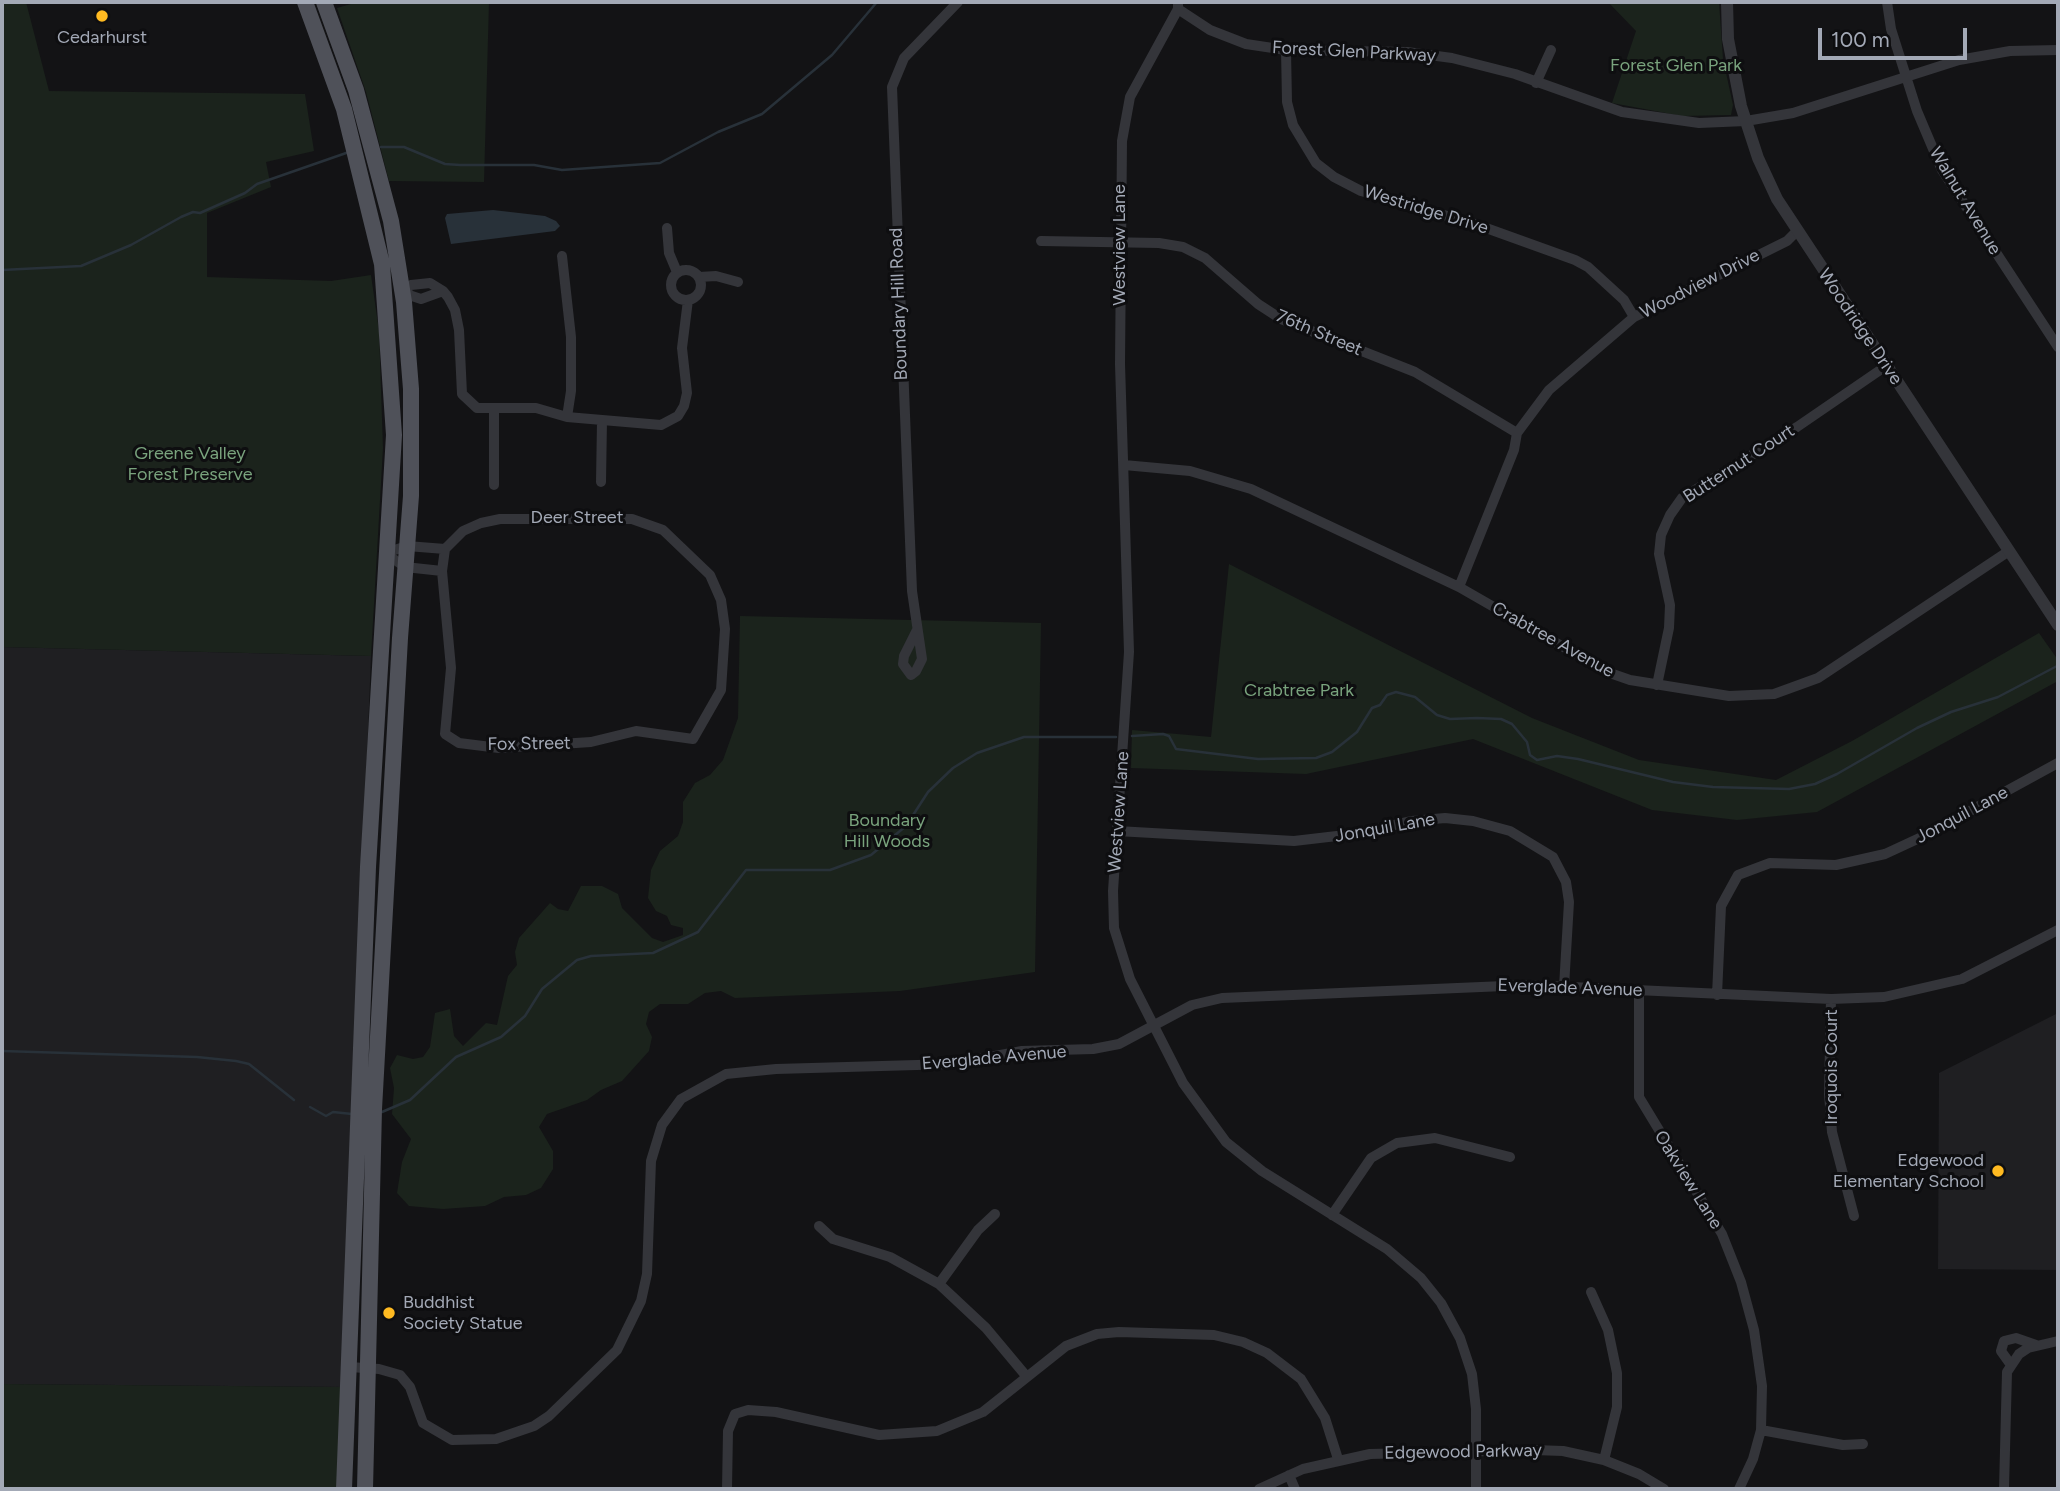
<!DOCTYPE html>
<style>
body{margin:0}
#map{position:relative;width:2060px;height:1491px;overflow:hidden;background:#131315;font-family:Figtree,sans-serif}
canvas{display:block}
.frame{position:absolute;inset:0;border:4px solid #a3a9b6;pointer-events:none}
.scale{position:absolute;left:1818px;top:28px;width:149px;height:32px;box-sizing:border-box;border:4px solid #a3a9b6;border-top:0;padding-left:9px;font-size:21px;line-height:24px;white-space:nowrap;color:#a3a9b6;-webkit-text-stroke:5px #0e0e10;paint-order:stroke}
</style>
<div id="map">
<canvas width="2060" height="1491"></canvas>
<div class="frame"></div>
<div class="scale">100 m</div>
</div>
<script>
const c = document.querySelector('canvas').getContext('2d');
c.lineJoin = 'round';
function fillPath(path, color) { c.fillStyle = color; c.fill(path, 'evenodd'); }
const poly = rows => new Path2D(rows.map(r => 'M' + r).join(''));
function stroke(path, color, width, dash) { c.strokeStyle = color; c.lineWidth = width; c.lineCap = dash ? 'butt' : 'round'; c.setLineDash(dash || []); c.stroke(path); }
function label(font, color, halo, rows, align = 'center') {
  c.font = font + ' Figtree,sans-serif'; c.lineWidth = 6; c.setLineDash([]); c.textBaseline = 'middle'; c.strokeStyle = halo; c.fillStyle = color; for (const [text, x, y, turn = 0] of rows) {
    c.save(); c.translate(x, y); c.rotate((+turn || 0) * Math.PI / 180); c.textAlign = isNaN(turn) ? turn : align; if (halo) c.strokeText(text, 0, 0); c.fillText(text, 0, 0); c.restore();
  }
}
const built = poly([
 [2,647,371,656,342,1387,2,1384],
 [2058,1013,2058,1270,1938,1269,1939,1073]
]);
const green = poly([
 [2,2,26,2,49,91,305,94,314,151,266,162,271,187,207,213,207,277,331,281,371,275,379,331,383,448,371,656,2,647],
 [358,2,489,2,484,182,389,181,366,92,337,8],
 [1608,2,1719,2,1723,59,1733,105,1731,115,1682,116,1612,103,1636,31],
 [1229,564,1532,718,1639,760,1776,780,1852,741,2039,633,2058,660,2058,681,1817,812,1737,820,1652,810,1473,739,1306,774,1131,768,1132,730,1211,737],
 [740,616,1041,623,1035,972,900,991,735,998,721,991,705,993,688,1004,660,1004,649,1012,646,1024,652,1037,649,1051,622,1081,601,1090,587,1100,547,1114,539,1127,553,1151,553,1169,541,1188,526,1195,504,1197,485,1206,443,1209,409,1206,397,1193,402,1162,411,1139,392,1114,394,1088,390,1068,397,1055,413,1059,423,1057,430,1047,435,1013,450,1009,454,1036,463,1046,486,1023,497,1025,508,976,517,965,515,952,519,938,550,903,558,909,568,911,581,886,602,886,618,894,622,908,652,938,663,942,683,935,683,928,671,925,667,916,656,911,648,898,651,870,660,851,678,836,683,822,683,802,695,783,710,775,723,760,738,718],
 [2,1384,342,1387,338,1489,2,1489]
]);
const water = poly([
 [493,210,545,216,556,221,560,226,555,231,451,244,445,218,447,214]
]);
const stream = poly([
 [381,147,404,147,445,164,460,165,534,165,562,170,660,163,718,132,762,114,832,55,877,2],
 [2,270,81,266,131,245,181,217,193,212,200,213,245,193,257,184,349,152],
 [1132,736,1163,734,1169,736,1176,749,1258,759,1316,758,1332,752,1357,732,1372,708,1380,705,1387,695,1396,692,1415,697,1437,715,1450,719,1477,718,1501,719,1512,724,1527,742,1530,755,1537,760,1557,756,1578,759,1673,782,1713,787,1789,789,1815,784,1837,774,1917,728,1951,712,1998,697,2057,666],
 [2,1051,197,1057,236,1061,249,1064,294,1100],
 [310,1107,326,1116,333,1112,352,1114],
 [382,1112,410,1100,456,1057,501,1037,525,1016,542,989,577,960,591,956,653,953,698,932,746,870,830,870,871,855,906,826,928,792,953,768,977,753,1024,737,1116,737]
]);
const minor = poly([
 [1178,2,1178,9,1130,97,1122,141,1120,364,1129,652,1113,891,1114,928,1130,979,1183,1083,1226,1142,1262,1171,1387,1249,1421,1278,1441,1303,1460,1338,1472,1374,1476,1409,1476,1489],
 [1887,2,1891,29,1917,111,1942,170,2058,347],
 [1178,9,1210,30,1246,44,1286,50,1407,52,1452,58,1515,74,1622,112,1699,123,1746,121,1793,113,1959,60,2010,51,2058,50],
 [1286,50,1287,102,1293,125,1316,163,1334,177,1361,191,1475,224,1575,260,1588,267,1624,300,1634,317],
 [1536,83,1551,50],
 [667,228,669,253,677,272],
 [1041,241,1159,243,1183,247,1205,258,1258,304,1281,319,1415,372,1517,433],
 [562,256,571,337,571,391,567,417],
 '671 285a15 15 0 1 1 30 0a15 15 0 1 1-30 0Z',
 [699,277,716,276,738,282],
 [443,291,421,299,403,293,411,285,430,283,443,291,448,297,455,310,459,330,462,394,477,408,536,408,567,417,661,425,678,416,684,406,687,393,682,348,688,300],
 [1124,465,1190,471,1251,489,1459,587,1607,672,1630,680,1729,696,1774,694,1818,678,2009,551],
 [601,482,602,421],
 [494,485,494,410],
 [500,519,632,519,663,530,710,575,721,600,725,629,721,690,693,739,636,731,591,742,499,748,459,743,445,734,451,668,442,571,445,549,463,531,481,523,500,519],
 [442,571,405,567,385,553,407,546,445,549],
 [1459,587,1514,450,1517,433,1549,390,1634,317,1787,241,1796,232],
 [917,630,904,656,903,664,911,675,916,671,922,659,912,591,892,87,904,58,958,2],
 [1657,685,1669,628,1670,605,1659,554,1661,535,1670,515,1682,498,1797,427,1886,366],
 [1117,831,1294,841,1354,834,1412,821,1445,818,1473,821,1510,831,1553,857,1566,882,1569,902,1564,987],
 [1639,991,1639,1097,1722,1234,1741,1282,1754,1330,1762,1386,1761,1430,1753,1459,1739,1489],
 [1717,995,1721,906,1738,875,1770,863,1836,865,1885,854,1926,835,2058,763],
 [1831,999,1829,1094,1832,1132,1854,1216],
 [1332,1215,1371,1158,1397,1143,1435,1138,1510,1157],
 [819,1226,833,1239,890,1257,939,1284,986,1328,1027,1377],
 [939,1284,978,1230,995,1214],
 [1591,1292,1608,1330,1617,1373,1617,1407,1604,1460],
 [2011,1365,2001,1351,2004,1341,2016,1338,2036,1345],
 [350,1367,379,1369,400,1375,410,1387,423,1423,452,1440,496,1439,534,1426,549,1416,617,1350,641,1301,647,1274,651,1161,662,1125,681,1099,726,1074,776,1069,952,1064,1022,1051,1093,1049,1119,1044,1192,1005,1222,998,1528,985,1831,999,1884,997,1962,979,2058,930],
 [1761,1430,1843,1445,1863,1444],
 [1289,1475,1295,1489],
 [727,1489,728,1431,735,1414,748,1410,776,1412,879,1435,937,1431,983,1412,1066,1346,1097,1334,1119,1332,1214,1335,1243,1342,1267,1353,1301,1379,1325,1418,1338,1459],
 [1259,1489,1303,1469,1370,1454,1534,1450,1563,1451,1604,1460,1639,1474,1664,1489],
 [2004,1489,2007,1372,2019,1354,2028,1348,2058,1341]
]);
const tertiary = poly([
 [1727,2,1728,39,1741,106,1758,158,1777,199,2058,625]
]);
const primary = poly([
 [305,2,344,109,382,264,394,435,368,867,344,1489],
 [324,2,356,90,391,221,404,302,411,389,411,496,400,638,374,1109,365,1489]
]);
const markers = [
 [102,16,7,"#ffba21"],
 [1998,1171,7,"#ffba21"],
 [389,1313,7,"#ffba21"]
];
const poiNames = [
 ["Cedarhurst",102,38],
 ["Edgewood",1984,1161,"right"],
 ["Elementary School",1984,1182,"right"],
 ["Buddhist",403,1303,"left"],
 ["Society Statue",403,1324,"left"]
];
const streetNames = [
 ["Forest Glen Parkway",1354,52,3],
 ["Walnut Avenue",1965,201,59],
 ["Westridge Drive",1426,210,17],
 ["Westview Lane",1120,245,-90],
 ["Woodview Drive",1700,284,-27],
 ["Boundary Hill Road",899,304,-92],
 ["Woodridge Drive",1860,327,56],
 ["76th Street",1319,333,23],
 ["Butternut Court",1739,464,-33],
 ["Deer Street",577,518],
 ["Crabtree Avenue",1553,640,29],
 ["Fox Street",529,744,-1],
 ["Westview Lane",1119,812,-86],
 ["Jonquil Lane",1962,815,-28],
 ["Jonquil Lane",1385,828,-10],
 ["Everglade Avenue",1570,988,2],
 ["Everglade Avenue",994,1058,-5],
 ["Iroquois Court",1832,1067,-90],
 ["Oakview Lane",1688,1180,58],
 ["Edgewood Parkway",1463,1452,-1]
];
const parkNames = [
 ["Forest Glen Park",1676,66],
 ["Greene Valley",190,454],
 ["Forest Preserve",190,475],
 ["Crabtree Park",1299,691],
 ["Boundary",887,821],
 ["Hill Woods",887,842]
];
fillPath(built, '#1f1f22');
fillPath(green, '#1b231c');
fillPath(water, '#283139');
stroke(stream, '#283139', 2.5);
stroke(minor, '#34353a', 10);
stroke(tertiary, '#34353a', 12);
stroke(primary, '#4f5159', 16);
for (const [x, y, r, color] of markers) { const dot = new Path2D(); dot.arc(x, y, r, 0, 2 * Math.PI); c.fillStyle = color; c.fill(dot); stroke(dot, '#0e0e10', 2.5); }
label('18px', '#a3a9b6', '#0e0e10', poiNames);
label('18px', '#a3a9b6', '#0e0e10', streetNames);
label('18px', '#79a37d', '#0e0e10', parkNames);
</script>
